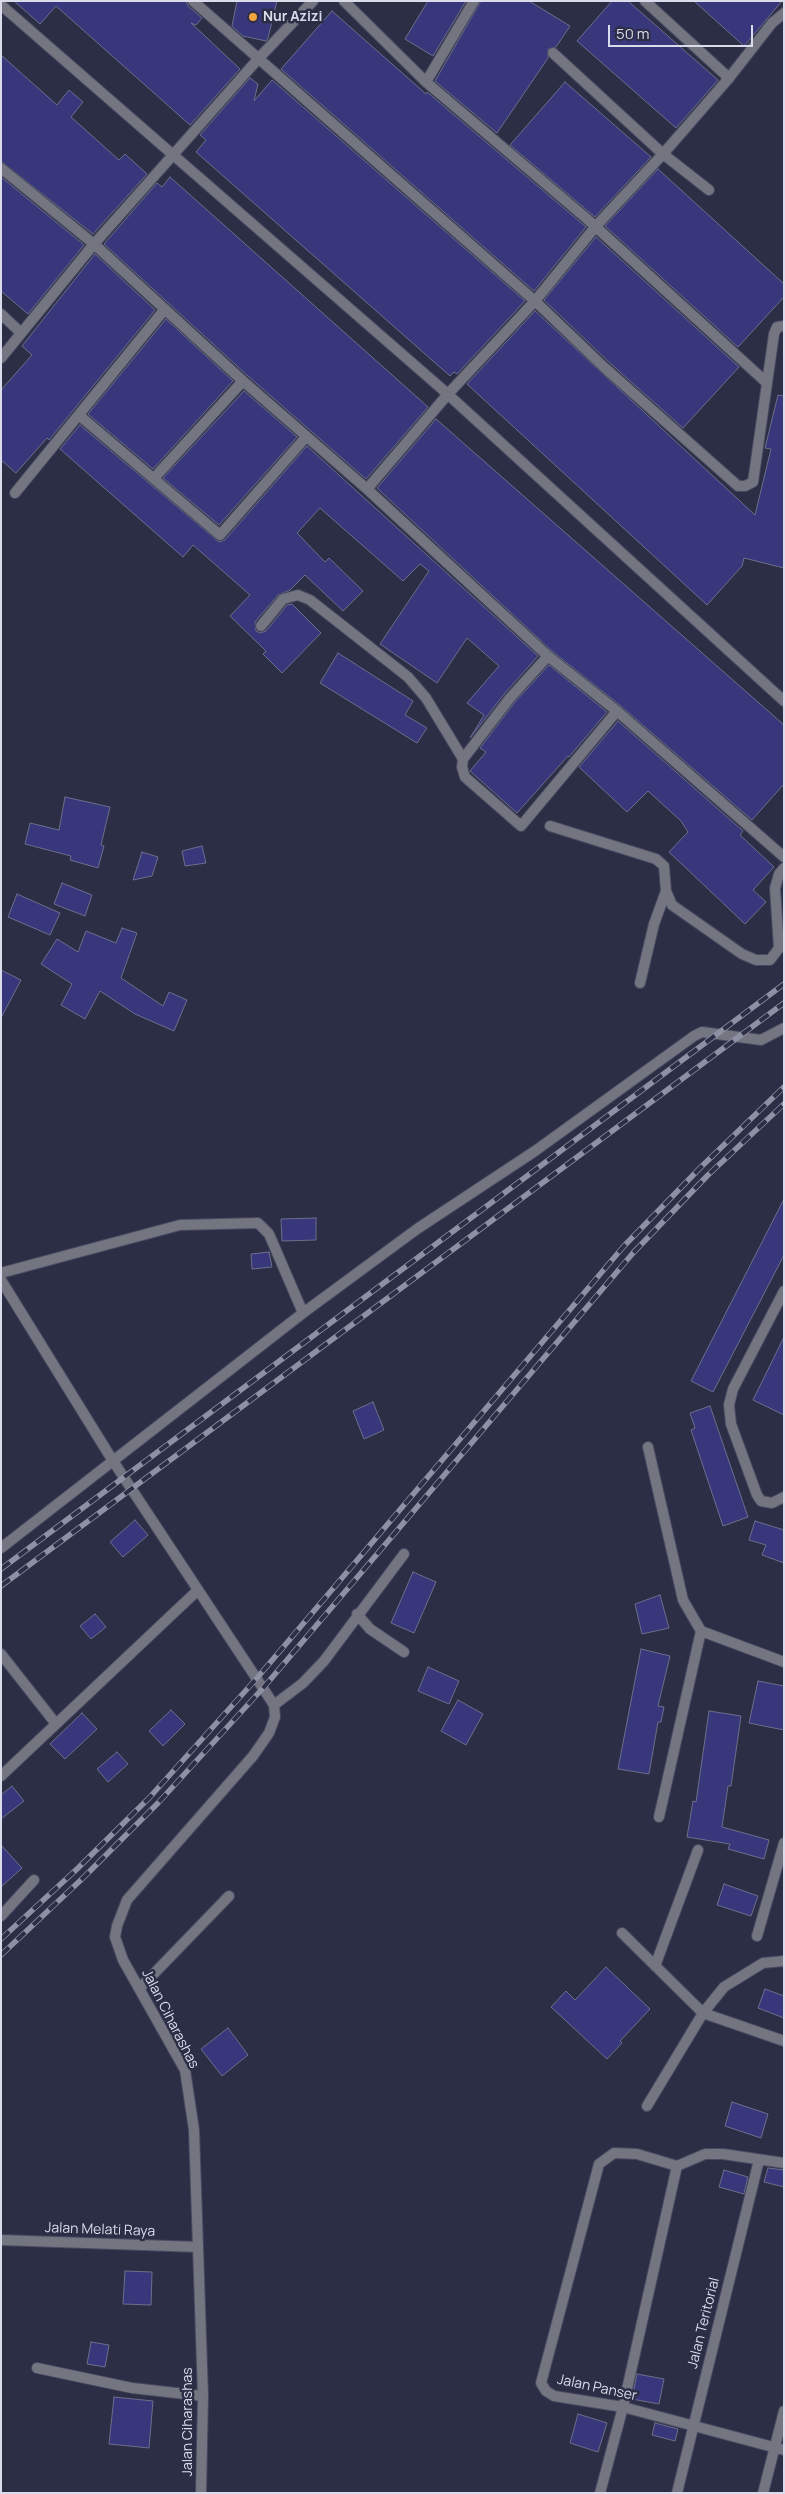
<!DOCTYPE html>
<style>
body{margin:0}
#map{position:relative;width:785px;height:2494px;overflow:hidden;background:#2c2e46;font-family:Manrope,sans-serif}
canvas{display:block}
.frame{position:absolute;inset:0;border:2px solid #dadcec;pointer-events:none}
.scale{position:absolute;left:608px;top:25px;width:145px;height:22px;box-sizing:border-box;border:2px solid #dadcec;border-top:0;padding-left:6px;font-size:15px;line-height:18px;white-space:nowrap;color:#dadcec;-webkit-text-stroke:4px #2c2e46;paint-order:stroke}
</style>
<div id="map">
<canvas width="785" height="2494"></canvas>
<div class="frame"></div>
<div class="scale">50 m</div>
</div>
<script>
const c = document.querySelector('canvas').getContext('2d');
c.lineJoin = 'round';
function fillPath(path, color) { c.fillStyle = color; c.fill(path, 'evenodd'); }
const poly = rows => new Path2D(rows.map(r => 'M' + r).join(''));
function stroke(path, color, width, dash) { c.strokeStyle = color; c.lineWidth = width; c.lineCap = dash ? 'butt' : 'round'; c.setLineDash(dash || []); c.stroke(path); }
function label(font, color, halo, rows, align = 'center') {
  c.font = font + ' Manrope,sans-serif'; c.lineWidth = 5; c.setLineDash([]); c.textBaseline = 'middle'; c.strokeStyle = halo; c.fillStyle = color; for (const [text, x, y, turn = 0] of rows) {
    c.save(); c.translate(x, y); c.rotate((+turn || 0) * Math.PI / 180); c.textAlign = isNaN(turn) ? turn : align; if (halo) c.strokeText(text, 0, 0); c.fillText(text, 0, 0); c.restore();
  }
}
const building = poly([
 [14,1,186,1,188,6,202,18,196,25,191,23,240,69,190,125,56,6,40,24,14,1],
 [237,1,277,1,268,38,266,41,243,36,232,26,237,1],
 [428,1,466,1,433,56,405,39,428,1],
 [481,1,529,1,570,26,556,47,548,49,548,58,497,133,435,81,481,1],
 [612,1,628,1,718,80,676,128,577,41,612,1],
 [694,1,782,1,744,46,694,1],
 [332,11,426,94,427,92,586,227,534,291,281,69,332,11],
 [1,55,57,105,69,90,83,102,71,117,119,160,125,154,147,174,93,234,1,161,1,55],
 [250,78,258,84,254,101,272,80,525,301,457,374,454,372,450,376,196,152,206,140,200,135,250,78],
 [565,82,651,157,595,217,510,145,565,82],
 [658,169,784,284,784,297,738,347,605,226,658,169],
 [1,177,84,245,28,314,1,291,1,177],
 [170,177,428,407,366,479,248,376,104,244,157,183,162,187,170,177],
 [596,237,739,367,683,428,610,363,544,300,596,237],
 [95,254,155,310,49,440,47,438,16,473,1,460,1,390,32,355,22,346,95,254],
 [535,311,755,515,771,449,765,448,778,395,784,396,784,568,744,558,742,566,707,605,467,384,535,311],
 [166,319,233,381,153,469,88,414,166,319],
 [244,391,297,437,219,525,163,478,244,391],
 [436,419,784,725,784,784,752,820,621,706,552,651,377,488,436,419],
 [80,425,219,542,225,540,307,446,538,656,505,693,470,738,484,715,467,703,499,666,467,638,437,683,380,644,429,571,420,564,403,581,320,508,297,533,325,562,329,558,363,591,343,611,305,575,290,590,278,595,255,622,256,631,260,633,266,631,287,605,292,604,321,633,282,673,263,654,266,651,230,616,250,595,193,545,183,557,60,449,80,425],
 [338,653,413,701,405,715,427,728,417,743,320,683,338,653],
 [549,665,607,712,569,757,568,756,517,813,470,771,486,752,480,748,515,702,549,665],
 [618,721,743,831,740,835,774,867,753,890,766,902,745,924,669,852,688,832,681,821,648,791,627,812,579,767,618,721],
 [65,797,110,807,101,845,104,846,98,868,70,860,71,856,25,844,30,823,59,830,65,797],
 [202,846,206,863,185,866,182,851,202,846],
 [142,852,158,857,152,876,133,880,142,852],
 [62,883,92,895,85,916,54,904,62,883],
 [17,894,60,913,50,935,8,917,17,894],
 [122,928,137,933,121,978,163,1006,169,992,187,1000,174,1031,135,1014,100,991,85,1019,61,1005,72,984,41,964,57,939,78,952,86,931,116,943,122,928],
 [1,970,21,980,1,1018,1,970],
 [784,1199,784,1255,713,1392,691,1381,784,1199],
 [316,1218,316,1240,282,1241,281,1219,316,1218],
 [269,1252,272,1267,252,1269,251,1254,269,1252],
 [784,1337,784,1415,753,1400,784,1337],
 [373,1402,384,1430,364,1439,353,1411,373,1402],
 [710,1406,748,1517,723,1526,691,1430,695,1428,690,1413,710,1406],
 [135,1520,148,1535,123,1557,110,1542,135,1520],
 [755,1521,784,1530,784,1563,762,1555,766,1545,749,1540,755,1521],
 [413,1572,436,1582,414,1633,391,1623,413,1572],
 [660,1595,669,1628,642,1634,635,1604,660,1595],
 [95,1614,106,1627,91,1639,80,1626,95,1614],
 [641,1649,670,1656,658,1706,664,1707,661,1722,658,1722,649,1774,618,1769,641,1649],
 [428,1667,459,1681,449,1704,418,1691,428,1667],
 [758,1681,784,1686,784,1730,749,1723,758,1681],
 [458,1700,483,1714,466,1745,441,1731,458,1700],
 [171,1710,185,1724,163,1746,149,1731,171,1710],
 [709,1711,741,1716,731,1786,728,1786,722,1827,769,1840,764,1859,728,1849,730,1844,687,1837,693,1801,696,1802,709,1711],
 [82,1713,97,1729,65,1759,50,1744,82,1713],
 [117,1752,128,1764,108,1782,97,1769,117,1752],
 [12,1786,24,1801,1,1819,1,1795,12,1786],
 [1,1845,22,1868,1,1887,1,1845],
 [724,1884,758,1896,751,1916,717,1905,724,1884],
 [606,1967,650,2009,620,2041,622,2043,607,2059,551,2007,566,1991,575,2000,606,1967],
 [765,1989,784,1996,784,2018,758,2008,765,1989],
 [228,2028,248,2055,222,2076,201,2049,228,2028],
 [732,2102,768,2114,761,2138,725,2126,732,2102],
 [768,2168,784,2170,784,2187,764,2182,768,2168],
 [724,2170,748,2177,744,2194,719,2187,724,2170],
 [125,2271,152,2272,151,2305,123,2304,125,2271],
 [91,2342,109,2345,105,2367,87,2364,91,2342],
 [637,2374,664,2379,659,2404,632,2399,637,2374],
 [114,2397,153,2401,149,2448,109,2444,114,2397],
 [578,2414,607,2423,598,2452,570,2443,578,2414],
 [655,2423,678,2429,675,2441,652,2435,655,2423]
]);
const minor = poly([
 [193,1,535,301,605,368,738,486,745,486,753,482,774,334,777,327,784,326],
 [344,1,426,82,586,218,767,383],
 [645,1,729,78],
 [1,5,442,389,784,701],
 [553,53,663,154,709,190],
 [426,82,474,1],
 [1,168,94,244,243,381,367,489,548,656,617,711,784,857],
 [1,314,20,332],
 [1,358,94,244,259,58,313,1],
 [80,416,220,535,306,437],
 [155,477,243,381],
 [367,489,448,394,535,301,596,226,663,154,729,78,772,23,784,13],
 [15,493,165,309],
 [261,626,283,599,298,595,310,600,408,677,426,698,463,759],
 [548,656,510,698,463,759,462,767,465,777,521,826,617,711],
 [550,826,656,859,664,866,666,891,672,905,742,954,756,960,770,960,779,948,775,888,779,874,784,868],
 [640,983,654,924,666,891],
 [1,1273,180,1225,258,1223,269,1234,303,1313],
 [784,1291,733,1389,729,1405,731,1424,757,1495,761,1501,772,1503,784,1497],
 [648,1447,683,1600,701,1631],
 [1,1548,303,1313,417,1229,535,1151,694,1036,702,1032,761,1040,784,1028],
 [357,1614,370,1629,404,1652],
 [1,1654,56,1724],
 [274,1705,303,1683,324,1661,404,1554],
 [1,1776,198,1590],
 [659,1817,701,1631,784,1662],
 [1,1916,34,1880],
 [622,1933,703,2013,784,2041],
 [757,1936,784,1843],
 [655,1966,698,1850],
 [140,1988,229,1896],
 [647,2106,703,2013,724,1987,763,1963,784,1961],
 [784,2163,723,2154,705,2154,677,2166,637,2154,614,2153,599,2164,541,2383,546,2391,554,2396,623,2407,784,2450],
 [1,2240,198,2247],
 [37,2368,132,2388,203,2396],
 [600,2493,623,2407,677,2166],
 [677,2493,759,2160],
 [763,2493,784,2411]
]);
const tertiary = poly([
 [1,1280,113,1461,274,1705,275,1717,269,1733,253,1756,127,1900,117,1926,115,1937,123,1960,185,2070,194,2130,198,2247,203,2396,201,2493]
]);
const rail = poly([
 [1,1569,784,984],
 [1,1586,784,1003],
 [1,1939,77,1869,149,1798,257,1678,624,1246,701,1167,784,1087],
 [1,1955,84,1877,158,1803,264,1687,633,1253,708,1175,784,1104]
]);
const markers = [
 [253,17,5,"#f1a540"]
];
const poiNames = [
 ["Nur Azizi",263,17]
];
const streetNames = [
 ["Jalan Ciharashas",170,2019,63],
 ["Jalan Melati Raya",100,2230,2],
 ["Jalan Teritorial",704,2323,-76],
 ["Jalan Panser",597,2388,12],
 ["Jalan Ciharashas",188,2422,-90]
];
fillPath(building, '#38377b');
stroke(building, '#6c6f8b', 1);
stroke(minor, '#484a61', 12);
stroke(tertiary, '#484a61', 12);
stroke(minor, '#737581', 10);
stroke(tertiary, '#737581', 10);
stroke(rail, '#8e90a3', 5.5);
stroke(rail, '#2c2e46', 4, [11]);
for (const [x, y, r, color] of markers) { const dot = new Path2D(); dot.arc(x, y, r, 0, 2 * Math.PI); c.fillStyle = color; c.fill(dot); stroke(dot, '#2c2e46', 2); }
label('bold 14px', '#dadcec', '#2c2e46', poiNames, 'left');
label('14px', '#dadcec', '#2c2e46', streetNames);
</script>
